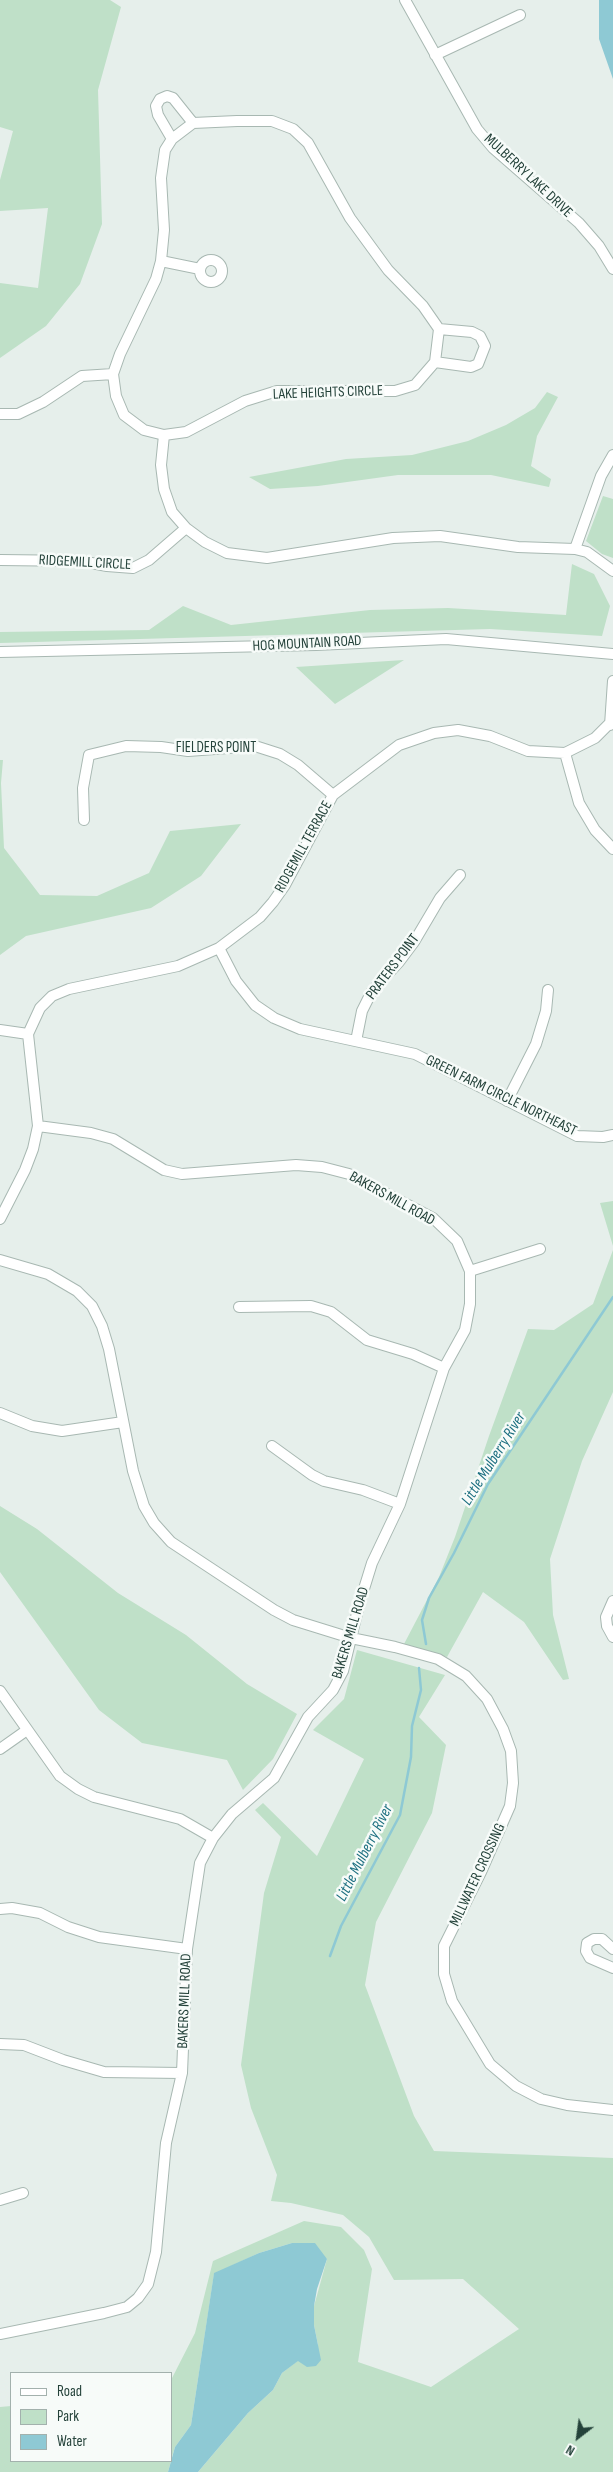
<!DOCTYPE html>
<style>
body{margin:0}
#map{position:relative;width:613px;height:2472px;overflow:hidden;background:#e6efeb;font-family:"Sofia Sans Condensed",sans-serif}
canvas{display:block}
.legend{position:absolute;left:10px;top:2372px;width:162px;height:90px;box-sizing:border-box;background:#f7fbf9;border:1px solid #a3b1ad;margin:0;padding:6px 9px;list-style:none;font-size:15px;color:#24423a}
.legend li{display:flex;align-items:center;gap:10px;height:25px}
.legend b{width:25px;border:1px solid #a3b1ad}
.north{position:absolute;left:553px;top:2412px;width:50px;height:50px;-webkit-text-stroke:4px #f7fbf9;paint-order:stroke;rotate:210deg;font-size:14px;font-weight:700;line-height:20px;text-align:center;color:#24423a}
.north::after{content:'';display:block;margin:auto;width:18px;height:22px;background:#24423a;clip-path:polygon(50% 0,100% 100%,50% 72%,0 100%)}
</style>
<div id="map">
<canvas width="613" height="2472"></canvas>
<ul class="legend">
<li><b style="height:6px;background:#fff"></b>Road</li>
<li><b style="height:14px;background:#bfe0c8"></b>Park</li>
<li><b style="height:14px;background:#8ec9d4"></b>Water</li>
</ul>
<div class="north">N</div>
</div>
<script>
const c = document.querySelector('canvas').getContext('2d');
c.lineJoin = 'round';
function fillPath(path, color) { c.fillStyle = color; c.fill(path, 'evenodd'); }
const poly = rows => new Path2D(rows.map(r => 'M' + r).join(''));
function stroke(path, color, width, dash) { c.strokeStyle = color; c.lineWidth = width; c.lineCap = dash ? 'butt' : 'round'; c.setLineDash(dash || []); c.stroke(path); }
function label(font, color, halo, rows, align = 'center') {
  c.font = font + ' "Sofia Sans Condensed",sans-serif'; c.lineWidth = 5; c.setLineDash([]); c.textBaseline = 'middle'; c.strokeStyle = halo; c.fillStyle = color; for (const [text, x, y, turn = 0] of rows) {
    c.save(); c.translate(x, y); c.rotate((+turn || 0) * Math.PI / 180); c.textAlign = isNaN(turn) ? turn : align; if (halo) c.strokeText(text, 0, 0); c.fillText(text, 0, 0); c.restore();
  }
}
const green = poly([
 [0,0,110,0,121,7,98,90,102,224,80,284,46,326,0,358,0,283,38,288,48,208,0,211,0,180,13,131,0,127],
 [547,392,558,397,537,436,531,466,551,479,549,487,491,475,398,475,318,486,270,489,249,477,346,459,412,455,468,441,506,425,535,408],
 [603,496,613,499,613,558,602,554,586,541],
 [572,564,594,574,610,606,602,636,490,629,0,643,0,632,149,630,183,606,231,625,370,610,448,608,566,615],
 [404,660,335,704,296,667],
 [0,760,3,760,1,783,4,848,40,895,97,896,149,873,170,831,241,824,201,876,151,908,26,936,0,955],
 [613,1201,613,1246,600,1203],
 [613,1250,613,1392,582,1461,550,1559,553,1615,569,1679,563,1680,524,1622,483,1592,447,1657,404,1644,439,1577,455,1537,489,1436,528,1329,554,1330,593,1304],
 [0,1506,37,1529,118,1593,186,1635,247,1684,297,1714,273,1759,243,1790,227,1760,142,1743,99,1710,0,1572],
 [357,1650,445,1675,419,1717,446,1745,432,1813,376,1922,365,1985,414,2116,434,2151,613,2158,613,2472,198,2472,248,2413,273,2390,282,2373,318,2345,314,2325,314,2306,327,2259,292,2243,259,2253,214,2274,191,2425,175,2447,171,2460,171,2380,195,2333,213,2261,304,2221,341,2227,364,2250,372,2269,358,2362,431,2387,519,2329,463,2279,394,2280,369,2237,343,2215,291,2203,271,2201,277,2175,251,2108,241,2065,264,1893,281,1837,255,1810,263,1803,317,1856,364,1759,313,1730,344,1699],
 [11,2406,11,2461,171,2461,168,2472,0,2472,0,2407]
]);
const water = poly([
 [599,0,613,0,613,79,599,39],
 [292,2243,315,2243,327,2259,317,2289,314,2306,314,2325,321,2360,316,2366,307,2367,298,2361,282,2373,273,2390,248,2413,198,2472,168,2472,175,2447,191,2425,214,2273,259,2253]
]);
const stream = poly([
 [426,1644,422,1620,429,1598,454,1553,488,1484,613,1297],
 [330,1956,341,1926,400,1815,411,1757,412,1726,421,1690,419,1668]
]);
const minor = poly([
 [405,0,477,129,493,148,579,223,599,246,613,269],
 [435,55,520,15],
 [237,121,272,121,293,129,308,143,350,218,388,270,423,306,439,329,435,362,415,385,395,391,277,391,245,401,186,432,164,435,144,430,124,415,116,396,113,374,120,354,156,279,161,261,164,230,161,178,165,150,172,139,193,123,237,121],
 [172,139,158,115,156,106,160,99,167,96,173,98,193,123],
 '200 271a11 11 0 1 1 22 0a11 11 0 1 1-22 0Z',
 [161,261,200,269],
 [435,362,471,367,478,364,485,346,480,336,472,332,439,329],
 [0,414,18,414,43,402,82,376,113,374],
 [164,435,161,465,164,489,172,512,186,528,205,542,227,553,267,558,393,538,440,536,518,547,575,549,587,552,613,571],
 [575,549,601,476,613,455],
 [0,560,81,561,107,566,133,568,149,560,186,528],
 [0,652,316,645,446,639,613,654],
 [610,725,613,681],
 [565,753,579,803,595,830,613,849],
 [84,820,83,788,89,755,126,746,161,747,188,751,255,746,280,754,298,765,333,795],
 [219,948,236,981,255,1005,274,1018,300,1029,415,1054,577,1136,603,1137,613,1135],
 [0,1030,28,1034],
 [356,1041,362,1011,372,991,399,962,414,942,440,898,460,875],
 [507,1101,536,1044,546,1011,548,990],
 [0,1219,25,1170,33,1149,38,1126,28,1034,40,1008,52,996,69,989,178,966,219,948,260,917,273,902,285,885,333,795,399,745,434,733,458,730,490,736,528,751,565,753,595,738,613,720],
 [0,1260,48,1274,77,1291,92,1306,102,1326,109,1349,133,1471,144,1506,154,1523,171,1542,274,1610,293,1620,351,1638,395,1647,438,1659,466,1676,487,1699,503,1729,511,1751,513,1783,510,1806,481,1872,444,1946,444,1974,452,2001,490,2064,516,2086,541,2099,567,2105,613,2110],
 [470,1271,540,1249],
 [239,1307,311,1306,331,1312,367,1340,413,1354,444,1368],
 [0,1413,32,1426,62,1431,123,1422],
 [272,1446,312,1475,324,1481,363,1490,400,1504],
 [613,1601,606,1617,607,1626,613,1637],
 [0,1691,60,1776,78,1789,94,1797,180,1819,213,1838],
 [0,1749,27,1730],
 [0,1909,12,1908,40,1913,68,1927,99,1937,187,1949],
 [613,1949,602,1939,594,1939,587,1943,586,1951,590,1958,613,1968],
 [0,2044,24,2045,63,2060,104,2072,182,2073],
 [0,2200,23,2193],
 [0,2334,104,2313,127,2307,138,2298,148,2284,156,2252,166,2143,182,2073,187,1949,200,1863,213,1838,232,1814,274,1778,308,1717,333,1690,343,1671,359,1605,372,1563,400,1504,444,1368,465,1330,470,1304,470,1271,457,1241,433,1218,349,1174,322,1167,296,1165,182,1174,164,1170,113,1139,91,1133,38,1126]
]);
const streetNames = [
 ["MULBERRY LAKE DRIVE",528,176,43],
 ["LAKE HEIGHTS CIRCLE",328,393,-2],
 ["RIDGEMILL CIRCLE",85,563,3],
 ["HOG MOUNTAIN ROAD",307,644,-3],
 ["FIELDERS POINT",216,748],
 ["RIDGEMILL TERRACE",304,847,-61],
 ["PRATERS POINT",393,967,-53],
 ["GREEN FARM CIRCLE NORTHEAST",501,1096,26],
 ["BAKERS MILL ROAD",392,1199,29],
 ["BAKERS MILL ROAD",351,1633,-73],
 ["MILLWATER CROSSING",478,1875,-65],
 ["BAKERS MILL ROAD",185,2001,-88]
];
const waterNames = [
 ["Little Mulberry River",494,1459,-58],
 ["Little Mulberry River",365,1853,-63]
];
fillPath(green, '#bfe0c8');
fillPath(water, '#8ec9d4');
stroke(stream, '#8ec9d4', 2.5);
stroke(minor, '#a8b8b2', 12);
stroke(minor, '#fff', 10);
label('15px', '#24423a', '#f7fbf9', streetNames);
label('italic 16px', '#1c6f80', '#f7fbf9', waterNames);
</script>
